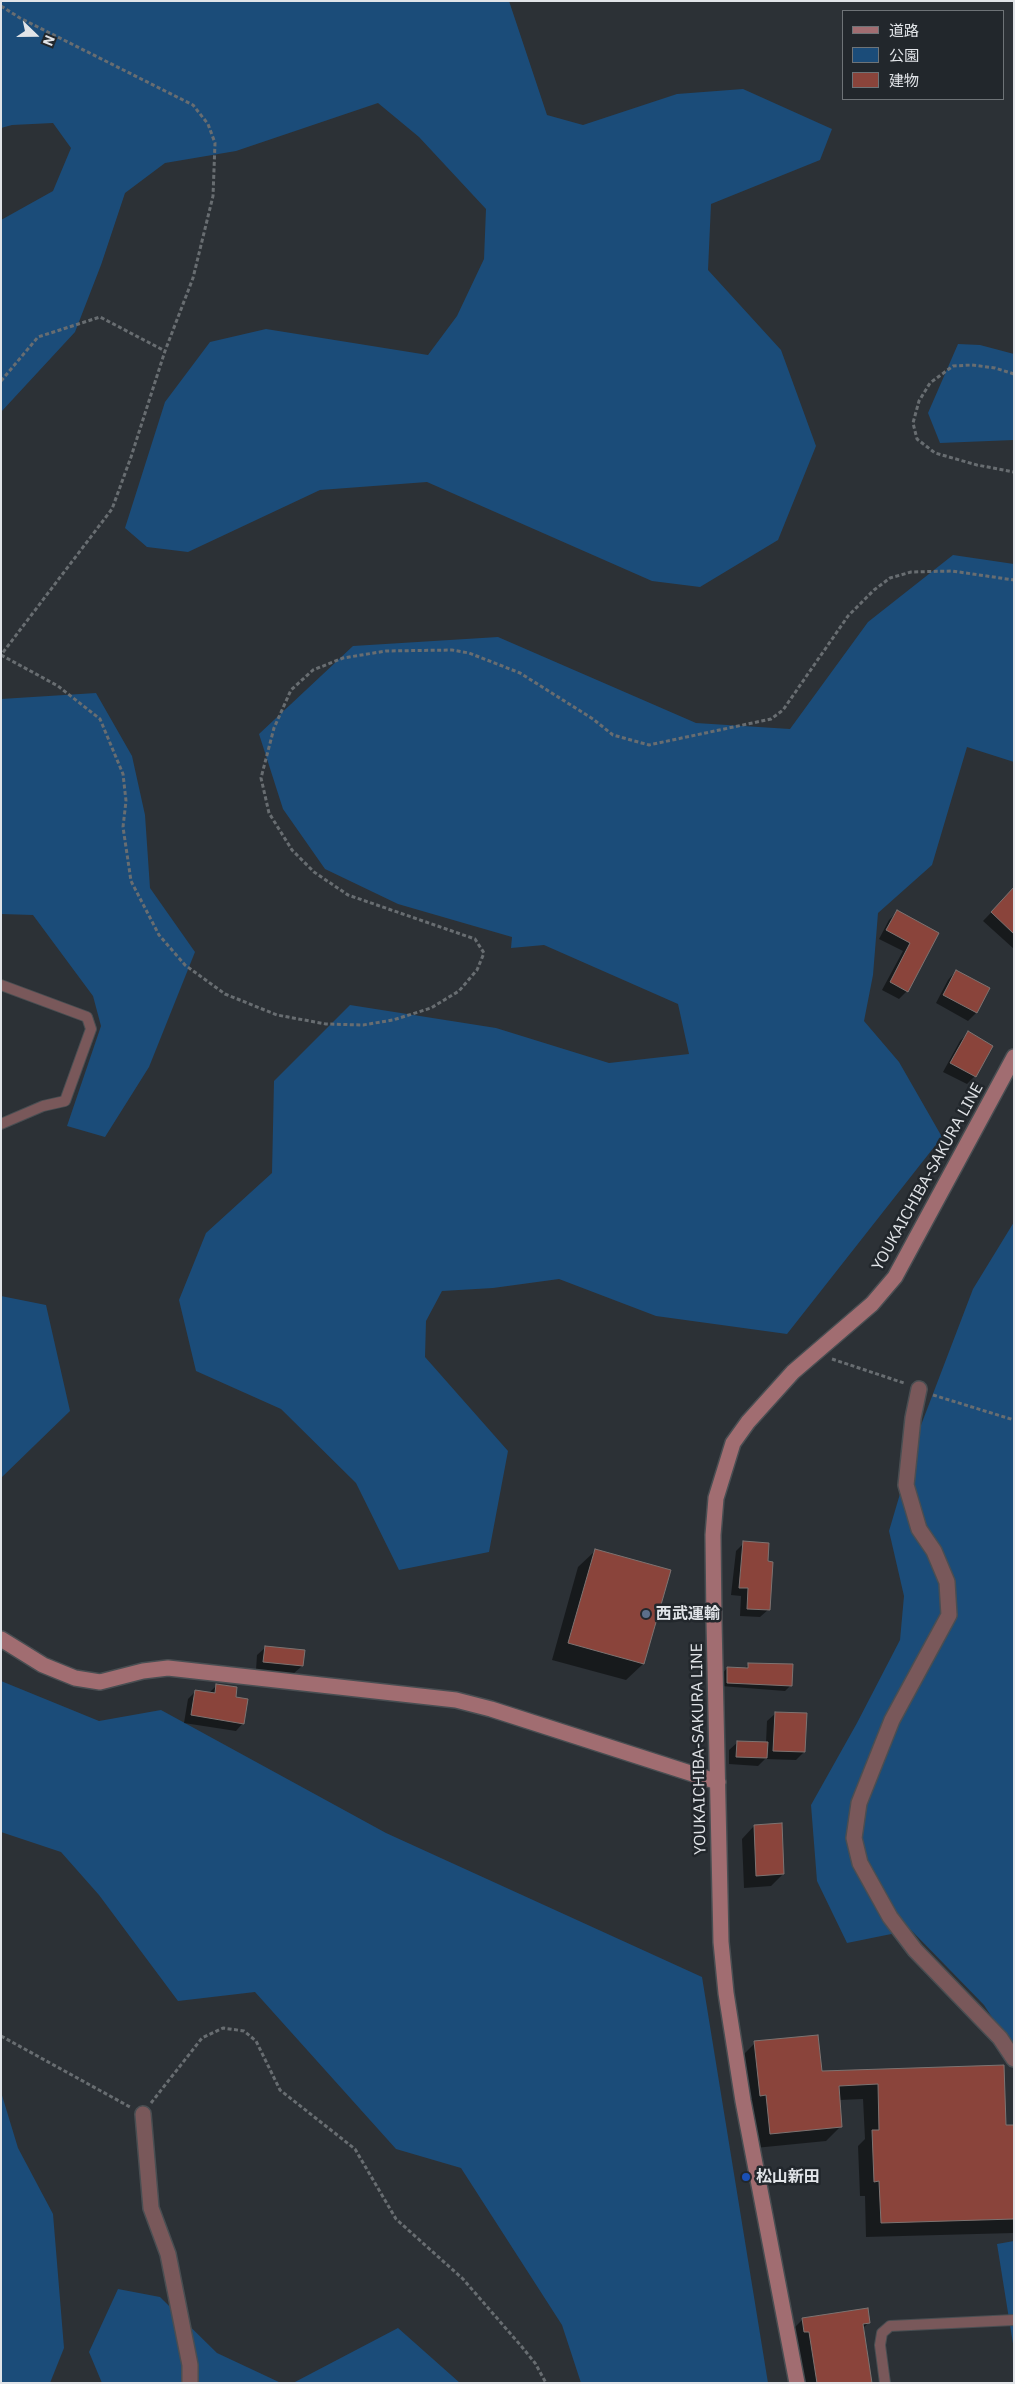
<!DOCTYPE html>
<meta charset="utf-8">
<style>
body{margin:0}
#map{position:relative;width:1015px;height:2384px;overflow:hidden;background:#2c3136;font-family:"IBM Plex Sans","Noto Sans JP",sans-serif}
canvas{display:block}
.frame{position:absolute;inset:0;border:2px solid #e1e4e8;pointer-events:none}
.legend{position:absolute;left:842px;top:10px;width:162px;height:90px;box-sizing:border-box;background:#22272c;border:1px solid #6e7377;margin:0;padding:6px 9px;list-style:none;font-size:15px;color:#e1e4e8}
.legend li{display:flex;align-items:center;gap:10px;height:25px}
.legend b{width:25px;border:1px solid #6e7377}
.north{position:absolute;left:10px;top:10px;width:50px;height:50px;-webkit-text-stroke:4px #22272c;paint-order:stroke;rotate:112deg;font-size:14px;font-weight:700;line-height:20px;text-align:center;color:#e1e4e8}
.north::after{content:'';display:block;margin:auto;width:18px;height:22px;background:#e1e4e8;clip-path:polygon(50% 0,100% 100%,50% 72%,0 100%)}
</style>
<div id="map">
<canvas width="1015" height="2384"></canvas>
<div class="frame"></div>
<ul class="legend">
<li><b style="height:6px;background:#a16d71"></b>道路</li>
<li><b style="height:14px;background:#1b4c79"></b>公園</li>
<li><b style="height:14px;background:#8a443b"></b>建物</li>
</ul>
<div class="north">N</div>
</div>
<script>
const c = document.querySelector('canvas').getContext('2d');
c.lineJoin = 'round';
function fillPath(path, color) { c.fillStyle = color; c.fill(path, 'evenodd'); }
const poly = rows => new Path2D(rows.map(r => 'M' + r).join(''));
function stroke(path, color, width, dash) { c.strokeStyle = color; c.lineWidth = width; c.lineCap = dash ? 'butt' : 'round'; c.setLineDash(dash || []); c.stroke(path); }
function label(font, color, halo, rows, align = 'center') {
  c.font = font + ' "IBM Plex Sans","Noto Sans JP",sans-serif'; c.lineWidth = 5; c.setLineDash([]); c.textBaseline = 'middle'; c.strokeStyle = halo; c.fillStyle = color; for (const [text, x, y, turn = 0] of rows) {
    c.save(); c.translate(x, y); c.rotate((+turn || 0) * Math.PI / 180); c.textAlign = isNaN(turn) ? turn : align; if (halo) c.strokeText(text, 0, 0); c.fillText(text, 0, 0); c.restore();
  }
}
const green = poly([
 [1,1,509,1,547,115,583,125,677,94,743,89,832,129,820,160,711,204,708,270,781,350,816,446,778,540,700,587,652,581,427,482,320,490,188,552,147,547,125,528,165,402,210,342,266,329,428,355,457,316,484,259,486,209,419,137,378,103,236,151,165,163,125,193,101,265,75,332,1,412,1,220,53,191,71,148,53,123,12,125,1,128],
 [958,344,980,345,1014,354,1014,440,940,443,928,413],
 [953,555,1014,564,1014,762,967,747,932,865,878,913,873,975,864,1021,899,1062,942,1137,787,1334,656,1316,559,1279,493,1288,442,1291,426,1321,425,1357,508,1451,489,1552,399,1570,356,1483,281,1409,196,1371,179,1300,206,1233,272,1173,274,1081,350,1005,496,1028,609,1063,689,1054,678,1004,544,945,511,948,512,937,398,904,325,869,283,809,259,734,353,646,498,637,696,723,790,729,868,622],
 [96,693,132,756,145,815,150,888,195,952,149,1067,105,1137,67,1126,101,1026,93,996,33,915,1,914,1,699],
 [1014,1222,1014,2051,984,2005,911,1930,847,1943,817,1881,811,1805,857,1723,900,1640,904,1596,889,1531,918,1433,973,1289],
 [1,1296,46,1305,70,1411,1,1478],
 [1,1681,99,1721,161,1710,386,1833,702,1977,768,2383,581,2383,562,2325,461,2168,396,2149,255,1992,178,2001,99,1895,61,1852,1,1832],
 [1,2092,18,2148,53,2214,64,2348,50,2383,1,2383],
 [1014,2241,1014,2350,997,2244],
 [118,2289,160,2297,217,2353,281,2383,102,2383,89,2352],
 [398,2328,460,2383,293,2383]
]);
const shadow = poly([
 [1008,895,1014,900,1014,949,983,921],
 [897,912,938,933,907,991,899,999,882,990,903,951,879,939,889,920],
 [956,971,976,1013,968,1021,936,1003,948,980],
 [968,1033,975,1076,967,1084,943,1072,960,1041],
 [744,1543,769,1609,760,1617,740,1616,741,1596,731,1595,736,1551],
 [595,1551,643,1664,626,1680,552,1660,578,1567],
 [266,1647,303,1651,302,1666,293,1674,256,1670,257,1655],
 [749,1664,791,1685,785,1691,721,1686,722,1674,727,1668,744,1669],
 [217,1685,234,1698,243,1723,236,1731,184,1723,188,1699,196,1691,208,1694],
 [776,1713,804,1752,796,1760,765,1759,758,1766,729,1764,729,1750,738,1742,766,1743,767,1721],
 [754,1826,783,1874,771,1886,744,1888,742,1839],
 [755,2043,821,2072,1003,2066,1005,2127,1014,2126,1014,2233,866,2237,865,2196,860,2196,858,2146,865,2139,863,2099,839,2100,841,2126,826,2141,755,2148,740,2058],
 [803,2319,869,2322,863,2328,871,2383,804,2383,798,2343,793,2344,791,2331]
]);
const building = poly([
 [1014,887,1014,934,991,912,1014,887],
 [897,910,939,933,908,992,890,982,910,943,886,930,897,910],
 [956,970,990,988,977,1013,943,995,956,970],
 [968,1031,993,1046,976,1077,950,1063,968,1031],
 [743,1541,769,1543,768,1561,773,1562,770,1610,747,1609,748,1588,739,1588,743,1541],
 [595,1549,671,1570,644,1664,568,1643,595,1549],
 [265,1646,305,1650,303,1666,263,1662,265,1646],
 [748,1663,793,1664,792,1686,727,1683,727,1667,748,1668,748,1663],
 [216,1684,237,1687,236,1697,248,1699,244,1724,191,1715,195,1690,215,1693,216,1684],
 [775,1712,807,1713,805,1752,773,1751,775,1712],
 [737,1741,768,1742,767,1758,736,1757,737,1741],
 [782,1823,784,1874,756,1876,754,1825,782,1823],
 [818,2035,822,2071,1004,2065,1006,2125,1014,2125,1014,2219,881,2223,879,2181,874,2182,872,2130,879,2130,878,2084,839,2086,842,2127,770,2134,766,2095,760,2096,754,2041,818,2035],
 [868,2308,870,2323,863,2324,872,2383,817,2383,809,2332,804,2332,802,2318,868,2308]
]);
const path = poly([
 [1,6,20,18,193,105,208,124,215,143,213,196,193,278,165,351,131,457,112,509,1,655],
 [1014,374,995,368,972,365,953,366,930,383,919,401,913,423,917,439,935,453,977,465,1014,472],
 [1,381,38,337,100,317,165,351],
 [1,655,58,686,100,719,123,774,126,801,123,827,131,881,159,935,185,965,225,994,277,1015,326,1024,363,1025,393,1020,431,1008,459,991,477,970,484,953,475,939,348,895,314,872,292,850,269,813,261,778,274,728,291,690,313,670,343,658,386,651,452,650,469,653,520,673,593,719,613,735,649,745,771,719,783,710,848,616,874,590,890,578,911,572,952,571,1014,580],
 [832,1359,904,1383],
 [933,1395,1014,1420],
 [1,2036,130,2107],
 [151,2103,202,2038,223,2028,244,2031,256,2041,280,2090,355,2149,396,2219,463,2279,522,2347,535,2363,546,2383]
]);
const lane = poly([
 [1,985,87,1017,91,1029,65,1101,43,1106,1,1124],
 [885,2383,880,2345,882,2333,890,2326,1014,2320]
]);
const street = poly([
 [919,1389,913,1418,906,1485,919,1529,934,1551,947,1582,949,1615,892,1720,859,1803,854,1838,860,1863,890,1917,915,1950,1000,2038,1014,2059],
 [143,2114,151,2208,168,2254,190,2365,190,2383]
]);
const secondary = poly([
 [1,1639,43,1665,75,1678,100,1682,143,1671,168,1668,456,1700,491,1709,718,1782],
 [797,2383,743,2101,726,1993,721,1942,714,1621,713,1535,716,1498,733,1443,748,1422,793,1372,872,1304,895,1277,1014,1057]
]);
const markers = [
 [646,1614,5,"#5c6f8a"],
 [746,2177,5,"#1a4fb4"]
];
const streetNames = [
 ["YOUKAICHIBA-SAKURA LINE",928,1177,-61],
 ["YOUKAICHIBA-SAKURA LINE",699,1749,-91]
];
const poiNames = [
 ["西武運輸",656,1614],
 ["松山新田",756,2177]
];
fillPath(green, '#1b4c79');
fillPath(shadow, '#0007');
fillPath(building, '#8a443b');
stroke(building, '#7d7371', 1);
stroke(lane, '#494e52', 12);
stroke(street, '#494e52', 18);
stroke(secondary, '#494e52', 18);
stroke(path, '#686d71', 3, [4, 2.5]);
stroke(lane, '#79585a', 10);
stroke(street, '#79585a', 15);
stroke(secondary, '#a16d71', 15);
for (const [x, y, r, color] of markers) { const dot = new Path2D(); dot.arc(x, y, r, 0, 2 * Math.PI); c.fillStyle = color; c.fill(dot); stroke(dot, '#22272c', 2); }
label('16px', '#e1e4e8', '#22272c', streetNames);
label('bold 16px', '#e1e4e8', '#22272c', poiNames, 'left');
</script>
